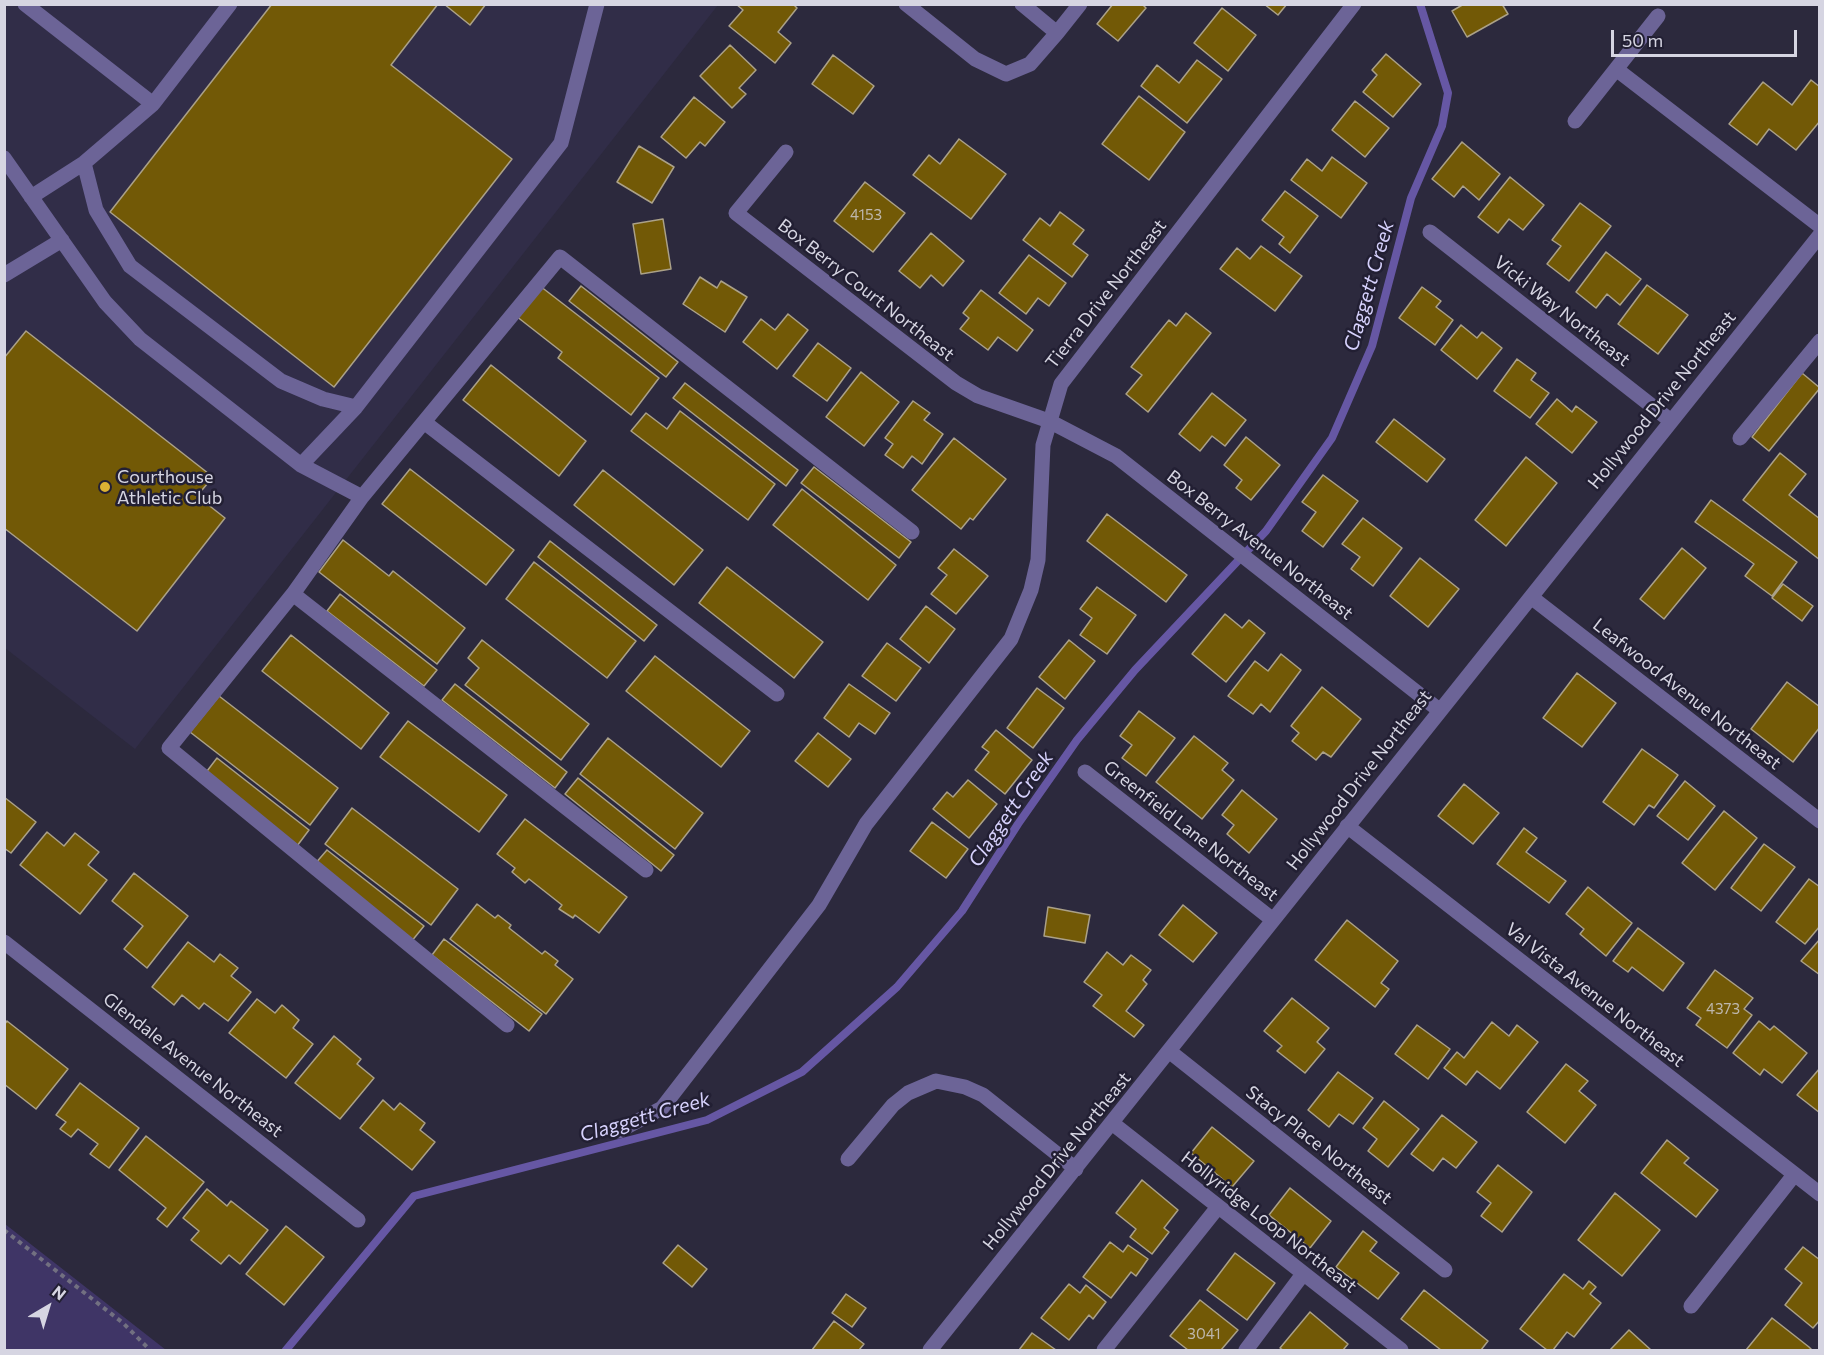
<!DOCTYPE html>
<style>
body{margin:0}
#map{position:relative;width:1824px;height:1355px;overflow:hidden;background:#2c293d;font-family:Commissioner,sans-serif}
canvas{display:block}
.frame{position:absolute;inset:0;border:6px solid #d6d5e2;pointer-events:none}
.north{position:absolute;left:18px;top:1277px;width:60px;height:60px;-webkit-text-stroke:4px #221f33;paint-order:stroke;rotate:38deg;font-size:16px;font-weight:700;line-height:24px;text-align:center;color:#d6d5e2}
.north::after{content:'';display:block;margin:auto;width:21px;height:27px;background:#d6d5e2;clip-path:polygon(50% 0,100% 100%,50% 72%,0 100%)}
.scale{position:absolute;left:1611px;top:30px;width:186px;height:27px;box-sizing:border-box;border:3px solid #d6d5e2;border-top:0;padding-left:8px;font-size:18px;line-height:21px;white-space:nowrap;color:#d6d5e2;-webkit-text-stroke:4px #221f33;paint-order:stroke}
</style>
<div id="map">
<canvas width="1824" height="1355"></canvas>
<div class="frame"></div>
<div class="north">N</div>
<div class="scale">50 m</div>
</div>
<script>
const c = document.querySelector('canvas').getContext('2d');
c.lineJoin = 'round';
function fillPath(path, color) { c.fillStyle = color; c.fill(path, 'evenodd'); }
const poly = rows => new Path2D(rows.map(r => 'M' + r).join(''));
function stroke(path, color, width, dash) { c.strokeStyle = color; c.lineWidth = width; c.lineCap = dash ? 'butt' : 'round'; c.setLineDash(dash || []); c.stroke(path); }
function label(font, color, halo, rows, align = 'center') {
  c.font = font + ' Commissioner,sans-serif'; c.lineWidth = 5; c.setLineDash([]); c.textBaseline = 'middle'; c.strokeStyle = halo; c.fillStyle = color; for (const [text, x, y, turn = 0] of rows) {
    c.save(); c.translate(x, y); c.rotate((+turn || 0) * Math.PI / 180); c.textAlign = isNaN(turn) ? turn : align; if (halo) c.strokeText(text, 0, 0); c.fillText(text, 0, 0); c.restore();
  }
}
const built = poly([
 [4,5,718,5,135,749,5,648]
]);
const green = poly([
 [4,1224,5,1224,166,1350,5,1350]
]);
const stream = poly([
 [286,1350,414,1196,707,1120,802,1072,897,987,962,911,1018,824,1077,740,1135,670,1266,531,1332,438,1372,346,1411,198,1442,126,1448,93,1420,4]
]);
const building = poly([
 [272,4,438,4,391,65,512,159,334,387,110,212,272,4],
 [444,4,486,4,470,25,444,4],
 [736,4,793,4,797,8,778,32,791,43,775,63,729,26,743,10,736,4],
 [1113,4,1142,4,1146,8,1118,41,1097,24,1113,4],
 [1264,4,1287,4,1278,15,1264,4],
 [1464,4,1502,4,1508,14,1467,37,1452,11,1464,4],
 [1222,8,1256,35,1228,71,1194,43,1222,8],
 [730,45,756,70,739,88,746,94,732,108,700,76,730,45],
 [1386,54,1421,84,1393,117,1363,92,1377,75,1372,70,1386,54],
 [833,55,874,86,853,114,812,84,833,55],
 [1197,60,1222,79,1187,123,1141,86,1157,65,1179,83,1197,60],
 [1811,80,1820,87,1820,121,1796,150,1769,129,1757,145,1729,124,1763,82,1792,105,1811,80],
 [1139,96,1185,132,1149,180,1102,144,1139,96],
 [694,97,725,122,705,146,700,142,686,158,661,137,694,97],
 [1355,101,1389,128,1365,157,1332,130,1355,101],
 [959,139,1006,174,971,219,913,175,929,155,940,164,959,139],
 [1462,142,1500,174,1479,200,1463,186,1454,197,1432,179,1462,142],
 [639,146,674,167,652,203,617,182,639,146],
 [1332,157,1367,183,1341,218,1291,180,1307,159,1322,171,1332,157],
 [1510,177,1544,205,1523,230,1509,219,1498,233,1478,217,1510,177],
 [865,182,905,213,873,252,834,221,865,182],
 [1285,191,1318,216,1290,253,1279,244,1284,237,1262,220,1285,191],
 [1580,203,1611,226,1569,281,1547,264,1561,246,1552,240,1580,203],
 [1060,212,1084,230,1073,244,1088,255,1072,277,1023,240,1040,218,1050,226,1060,212],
 [663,219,671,269,641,274,633,224,663,219],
 [931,233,964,261,943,286,931,275,920,288,899,271,931,233],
 [1261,246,1302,276,1275,311,1220,269,1237,248,1250,259,1261,246],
 [1606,252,1641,279,1620,305,1607,294,1596,308,1576,292,1606,252],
 [1029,255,1066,283,1049,306,1038,298,1026,314,999,293,1029,255],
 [700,277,717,288,721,281,747,297,725,332,683,304,700,277],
 [1647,285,1688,315,1658,354,1618,324,1647,285],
 [540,286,659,378,631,415,558,358,562,352,516,316,540,286],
 [581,286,678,362,666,377,569,301,581,286],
 [1422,287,1441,301,1436,307,1453,320,1435,345,1399,318,1422,287],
 [981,290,1033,330,1017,351,998,337,988,350,960,329,969,318,963,313,981,290],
 [1186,313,1211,333,1148,412,1126,394,1142,375,1131,367,1169,320,1176,326,1186,313],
 [788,314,808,330,777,369,743,342,761,319,775,330,788,314],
 [1461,325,1477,338,1482,332,1502,348,1477,379,1441,350,1461,325],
 [26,331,213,477,197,496,225,518,137,631,4,528,4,358,26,331],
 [818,343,851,368,827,401,793,376,818,343],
 [1517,359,1536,373,1531,380,1549,393,1530,418,1494,391,1517,359],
 [491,365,586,441,559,476,463,400,491,365],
 [861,372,899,402,864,446,826,417,861,372],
 [1802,373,1820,388,1769,451,1752,437,1802,373],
 [685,383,798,470,786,486,673,398,685,383],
 [1212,393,1246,420,1225,446,1212,436,1200,451,1179,434,1212,393],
 [1557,399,1572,412,1576,406,1597,422,1572,453,1536,424,1557,399],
 [913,401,930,413,924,420,943,434,922,464,912,456,903,468,885,455,893,444,885,438,913,401],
 [680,411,775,484,748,520,631,431,646,413,667,429,680,411],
 [1394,419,1445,459,1427,482,1376,442,1394,419],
 [1246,437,1280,465,1251,500,1236,488,1242,480,1224,465,1246,437],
 [954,438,1006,479,973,520,970,518,961,529,912,490,954,438],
 [1780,453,1806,474,1789,495,1820,519,1820,560,1743,500,1780,453],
 [1526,457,1557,483,1506,546,1475,520,1526,457],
 [814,467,911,542,899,558,801,483,814,467],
 [410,469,514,550,486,585,382,504,410,469],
 [603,470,703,550,674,585,574,505,603,470],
 [1323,475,1358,501,1323,547,1302,531,1316,512,1302,502,1323,475],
 [802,489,896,565,868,600,773,525,802,489],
 [1711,500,1797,562,1772,596,1745,576,1754,564,1695,522,1711,500],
 [1107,514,1187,575,1166,602,1087,541,1107,514],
 [1363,518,1402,548,1373,586,1351,569,1360,557,1342,544,1363,518],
 [343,540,389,576,393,571,465,628,437,664,319,572,343,540],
 [550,541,657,625,644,641,538,557,550,541],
 [1682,548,1706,568,1664,619,1640,599,1682,548],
 [954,549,988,576,956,614,931,594,947,575,938,568,954,549],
 [1420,558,1459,589,1428,627,1390,596,1420,558],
 [534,562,636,641,607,678,506,599,534,562],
 [727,567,823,642,794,678,699,603,727,567],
 [1783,584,1813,606,1802,621,1772,598,1783,584],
 [1097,587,1136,615,1107,654,1080,635,1092,618,1080,609,1097,587],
 [340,594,437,670,424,686,327,611,340,594],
 [926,606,955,629,929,663,900,639,926,606],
 [1225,614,1242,628,1249,620,1265,633,1226,682,1192,654,1225,614],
 [291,635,389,713,361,749,262,671,291,635],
 [482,640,589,724,561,760,465,685,479,668,468,658,482,640],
 [1069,640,1095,661,1065,699,1039,677,1069,640],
 [887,643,921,668,896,701,862,676,887,643],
 [1281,654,1301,670,1270,712,1261,704,1253,714,1228,696,1255,661,1268,671,1281,654],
 [655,656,750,731,721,767,626,691,655,656],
 [1577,673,1616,703,1582,747,1543,718,1577,673],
 [1787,682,1820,707,1820,727,1793,762,1751,729,1787,682],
 [455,684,567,772,555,788,442,700,455,684],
 [849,684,890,713,875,734,859,723,849,737,824,718,849,684],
 [1322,687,1361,719,1331,757,1323,752,1316,760,1292,741,1299,733,1291,726,1322,687],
 [1037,688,1064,708,1033,748,1007,728,1037,688],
 [219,696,338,788,310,825,190,732,219,696],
 [1139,711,1175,738,1146,776,1122,758,1132,745,1120,736,1139,711],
 [408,721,507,795,479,832,380,757,408,721],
 [996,730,1032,760,1005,794,975,770,989,752,982,747,996,730],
 [818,733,851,759,828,787,795,761,818,733],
 [1194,736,1228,763,1222,770,1234,780,1202,819,1156,782,1194,736],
 [608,738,703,813,675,849,580,774,608,738],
 [1642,749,1678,775,1654,808,1649,805,1634,825,1603,802,1642,749],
 [217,758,309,830,297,846,204,775,217,758],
 [578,778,674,855,661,871,565,794,578,778],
 [968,780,997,804,969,838,933,809,947,792,953,797,968,780],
 [1685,781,1715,806,1688,840,1657,816,1685,781],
 [1464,784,1499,813,1473,844,1438,816,1464,784],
 [1242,790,1277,819,1249,853,1227,834,1234,825,1222,815,1242,790],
 [4,797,36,822,11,853,4,848,4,797],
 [352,808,458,889,431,925,325,844,352,808],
 [1724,811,1757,838,1715,890,1682,863,1724,811],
 [525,819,627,897,599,933,575,915,573,918,559,909,562,905,529,879,525,883,512,872,515,868,497,854,525,819],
 [932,822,968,849,946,878,910,851,932,822],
 [1524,828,1537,838,1526,852,1566,881,1549,903,1497,864,1524,828],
 [47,832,64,846,75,833,99,852,88,865,107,880,80,914,20,865,47,832],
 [1764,844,1795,867,1761,911,1731,888,1764,844],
 [327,850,424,926,411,942,314,865,327,850],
 [134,873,188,916,147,968,124,949,143,926,112,901,134,873],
 [1809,879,1820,887,1820,926,1805,944,1776,922,1809,879],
 [1588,887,1632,923,1606,956,1580,934,1584,929,1566,914,1588,887],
 [477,904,495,918,498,915,511,925,509,928,542,954,545,951,558,961,555,965,573,979,546,1014,450,939,477,904],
 [1183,905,1217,933,1193,962,1159,935,1183,905],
 [1048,907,1090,915,1085,943,1044,936,1048,907],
 [1347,920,1398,961,1381,983,1389,989,1375,1007,1315,960,1347,920],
 [1638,928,1684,963,1663,991,1632,967,1628,972,1613,961,1638,928],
 [444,939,542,1014,529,1031,432,955,444,939],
 [1820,939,1820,975,1801,961,1820,939],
 [188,942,214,962,220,954,238,968,231,976,251,992,228,1021,204,1003,199,1009,182,995,174,1005,152,987,188,942],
 [1107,952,1123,965,1131,955,1151,970,1143,980,1147,984,1126,1011,1144,1025,1134,1037,1093,1006,1102,995,1084,982,1107,952],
 [1715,970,1753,998,1744,1009,1752,1015,1727,1048,1696,1025,1701,1018,1687,1008,1715,970],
 [1292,998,1329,1028,1317,1042,1325,1049,1305,1073,1277,1051,1282,1046,1264,1031,1292,998],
 [257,999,275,1013,282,1005,299,1020,293,1028,313,1044,286,1078,229,1033,257,999],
 [7,1021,68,1069,36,1109,4,1084,4,1025,7,1021],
 [1759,1021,1770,1030,1774,1026,1807,1053,1782,1083,1764,1069,1760,1075,1733,1053,1759,1021],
 [1492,1022,1509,1036,1517,1025,1538,1042,1500,1089,1477,1071,1466,1085,1444,1068,1457,1052,1464,1058,1492,1022],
 [1417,1025,1450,1049,1428,1079,1395,1054,1417,1025],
 [334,1036,361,1059,357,1064,374,1078,340,1119,295,1083,334,1036],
 [1566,1064,1588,1081,1579,1091,1596,1105,1565,1143,1527,1112,1566,1064],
 [1820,1068,1820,1113,1797,1095,1820,1068],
 [1338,1072,1373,1098,1353,1124,1339,1114,1329,1127,1308,1110,1338,1072],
 [80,1083,139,1128,109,1168,90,1154,98,1144,78,1129,71,1137,60,1129,66,1122,56,1115,80,1083],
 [383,1100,394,1110,400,1103,425,1123,420,1130,435,1142,412,1170,360,1128,383,1100],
 [1384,1101,1419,1129,1388,1167,1368,1151,1377,1139,1363,1128,1384,1101],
 [1442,1115,1477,1142,1456,1168,1443,1158,1433,1171,1411,1154,1442,1115],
 [1212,1127,1254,1161,1232,1187,1191,1153,1212,1127],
 [146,1136,204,1182,167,1227,157,1219,166,1208,119,1170,146,1136],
 [1667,1140,1689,1158,1684,1163,1718,1190,1696,1217,1641,1173,1667,1140],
 [1498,1165,1532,1192,1502,1232,1481,1216,1491,1203,1477,1192,1498,1165],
 [1142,1180,1178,1210,1164,1228,1169,1232,1152,1254,1130,1237,1136,1229,1116,1213,1142,1180],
 [1290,1188,1331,1221,1310,1248,1269,1215,1290,1188],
 [207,1189,227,1206,231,1201,268,1230,240,1264,229,1255,221,1264,191,1240,199,1231,183,1218,207,1189],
 [1615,1193,1660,1230,1622,1276,1578,1240,1615,1193],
 [286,1226,324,1257,284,1305,246,1274,286,1226],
 [1363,1231,1377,1242,1370,1251,1399,1273,1378,1299,1336,1267,1363,1231],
 [1110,1242,1123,1252,1128,1245,1148,1259,1136,1276,1131,1272,1111,1298,1083,1277,1110,1242],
 [678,1245,707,1269,692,1287,663,1263,678,1245],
 [1803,1247,1820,1260,1820,1320,1813,1328,1785,1305,1802,1283,1785,1269,1803,1247],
 [1235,1253,1275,1283,1247,1320,1207,1290,1235,1253],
 [1564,1274,1583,1289,1589,1281,1596,1287,1590,1294,1601,1303,1574,1337,1567,1332,1553,1350,1547,1350,1520,1329,1564,1274],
 [1069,1284,1080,1293,1086,1285,1106,1302,1093,1319,1089,1315,1069,1340,1041,1318,1069,1284],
 [1424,1290,1488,1341,1481,1350,1441,1350,1401,1319,1424,1290],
 [846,1294,866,1308,852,1327,832,1313,846,1294],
 [1200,1300,1238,1330,1221,1350,1188,1350,1170,1336,1200,1300],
 [1310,1312,1348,1344,1343,1350,1283,1350,1280,1348,1310,1312],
 [1772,1318,1809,1347,1812,1350,1746,1350,1772,1318],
 [834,1321,864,1344,859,1350,812,1350,834,1321],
 [1629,1330,1651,1350,1610,1350,1629,1330],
 [1032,1333,1056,1350,1019,1350,1032,1333]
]);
const path = poly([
 [4,1230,123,1323,150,1350]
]);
const minor = poly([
 [25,4,153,104,230,4],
 [906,4,975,59,1006,74,1030,64,1057,33],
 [1022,4,1057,33,1080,4],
 [1616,69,1820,226],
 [1575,121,1658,16],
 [786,152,736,213,956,383,978,396,1049,421,1116,456,1439,710],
 [4,158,105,302,140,339,301,465,362,497,293,594,169,748,507,1025],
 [84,163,96,210,130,266,281,381,323,399,356,407],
 [31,197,84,163,153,104],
 [1430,232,1671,421],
 [4,275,62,240],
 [424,422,777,694],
 [1740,438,1820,341],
 [301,465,356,407,561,143,597,4],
 [362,497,560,257,912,532],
 [293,594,646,870],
 [1531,597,1820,821],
 [1085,772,1273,920],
 [1347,826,1820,1194],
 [4,942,358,1220],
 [1169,1051,1445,1270],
 [1112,1123,1401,1350],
 [619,1131,662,1108,819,905,866,824,1011,639,1031,590,1038,560,1043,445,1061,384,1354,4],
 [848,1159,893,1105,908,1093,936,1081,965,1087,983,1095,1076,1169],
 [1691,1306,1794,1175],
 [930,1350,1820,235],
 [1104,1350,1218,1207],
 [1246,1350,1303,1274]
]);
const markers = [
 [105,487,6,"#dcb233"]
];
const numberNames = [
 ["4153",866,215],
 ["4373",1723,1009],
 ["3041",1204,1334]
];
const streetNames = [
 ["Box Berry Court Northeast",866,290,38],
 ["Tierra Drive Northeast",1106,294,-52],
 ["Vicki Way Northeast",1562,311,38],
 ["Hollywood Drive Northeast",1662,400,-51],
 ["Box Berry Avenue Northeast",1260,545,38],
 ["Leafwood Avenue Northeast",1687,694,38],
 ["Hollywood Drive Northeast",1359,780,-52],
 ["Greenfield Lane Northeast",1191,831,38],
 ["Val Vista Avenue Northeast",1595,995,38],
 ["Glendale Avenue Northeast",193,1065,38],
 ["Stacy Place Northeast",1319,1145,38],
 ["Hollywood Drive Northeast",1057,1161,-51],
 ["Hollyridge Loop Northeast",1269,1222,38]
];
const poiNames = [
 ["Courthouse",117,477],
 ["Athletic Club",117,498]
];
const waterNames = [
 ["Claggett Creek",1369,286,-74],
 ["Claggett Creek",1011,809,-56],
 ["Claggett Creek",645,1117,-16]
];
fillPath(built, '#312d48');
fillPath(green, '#3f3566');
stroke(stream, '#6657a4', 8);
fillPath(building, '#725906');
stroke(building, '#aba188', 1.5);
stroke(path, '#727081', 4, [4.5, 4.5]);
stroke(minor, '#6c6497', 15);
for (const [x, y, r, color] of markers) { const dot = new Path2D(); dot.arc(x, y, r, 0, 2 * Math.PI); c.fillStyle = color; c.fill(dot); stroke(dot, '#221f33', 2); }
label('15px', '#bdb6ab', null, numberNames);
label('18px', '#d6d5e2', '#221f33', streetNames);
label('18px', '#d6d5e2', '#221f33', poiNames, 'left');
label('italic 20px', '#d6d1fc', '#221f33', waterNames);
</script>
